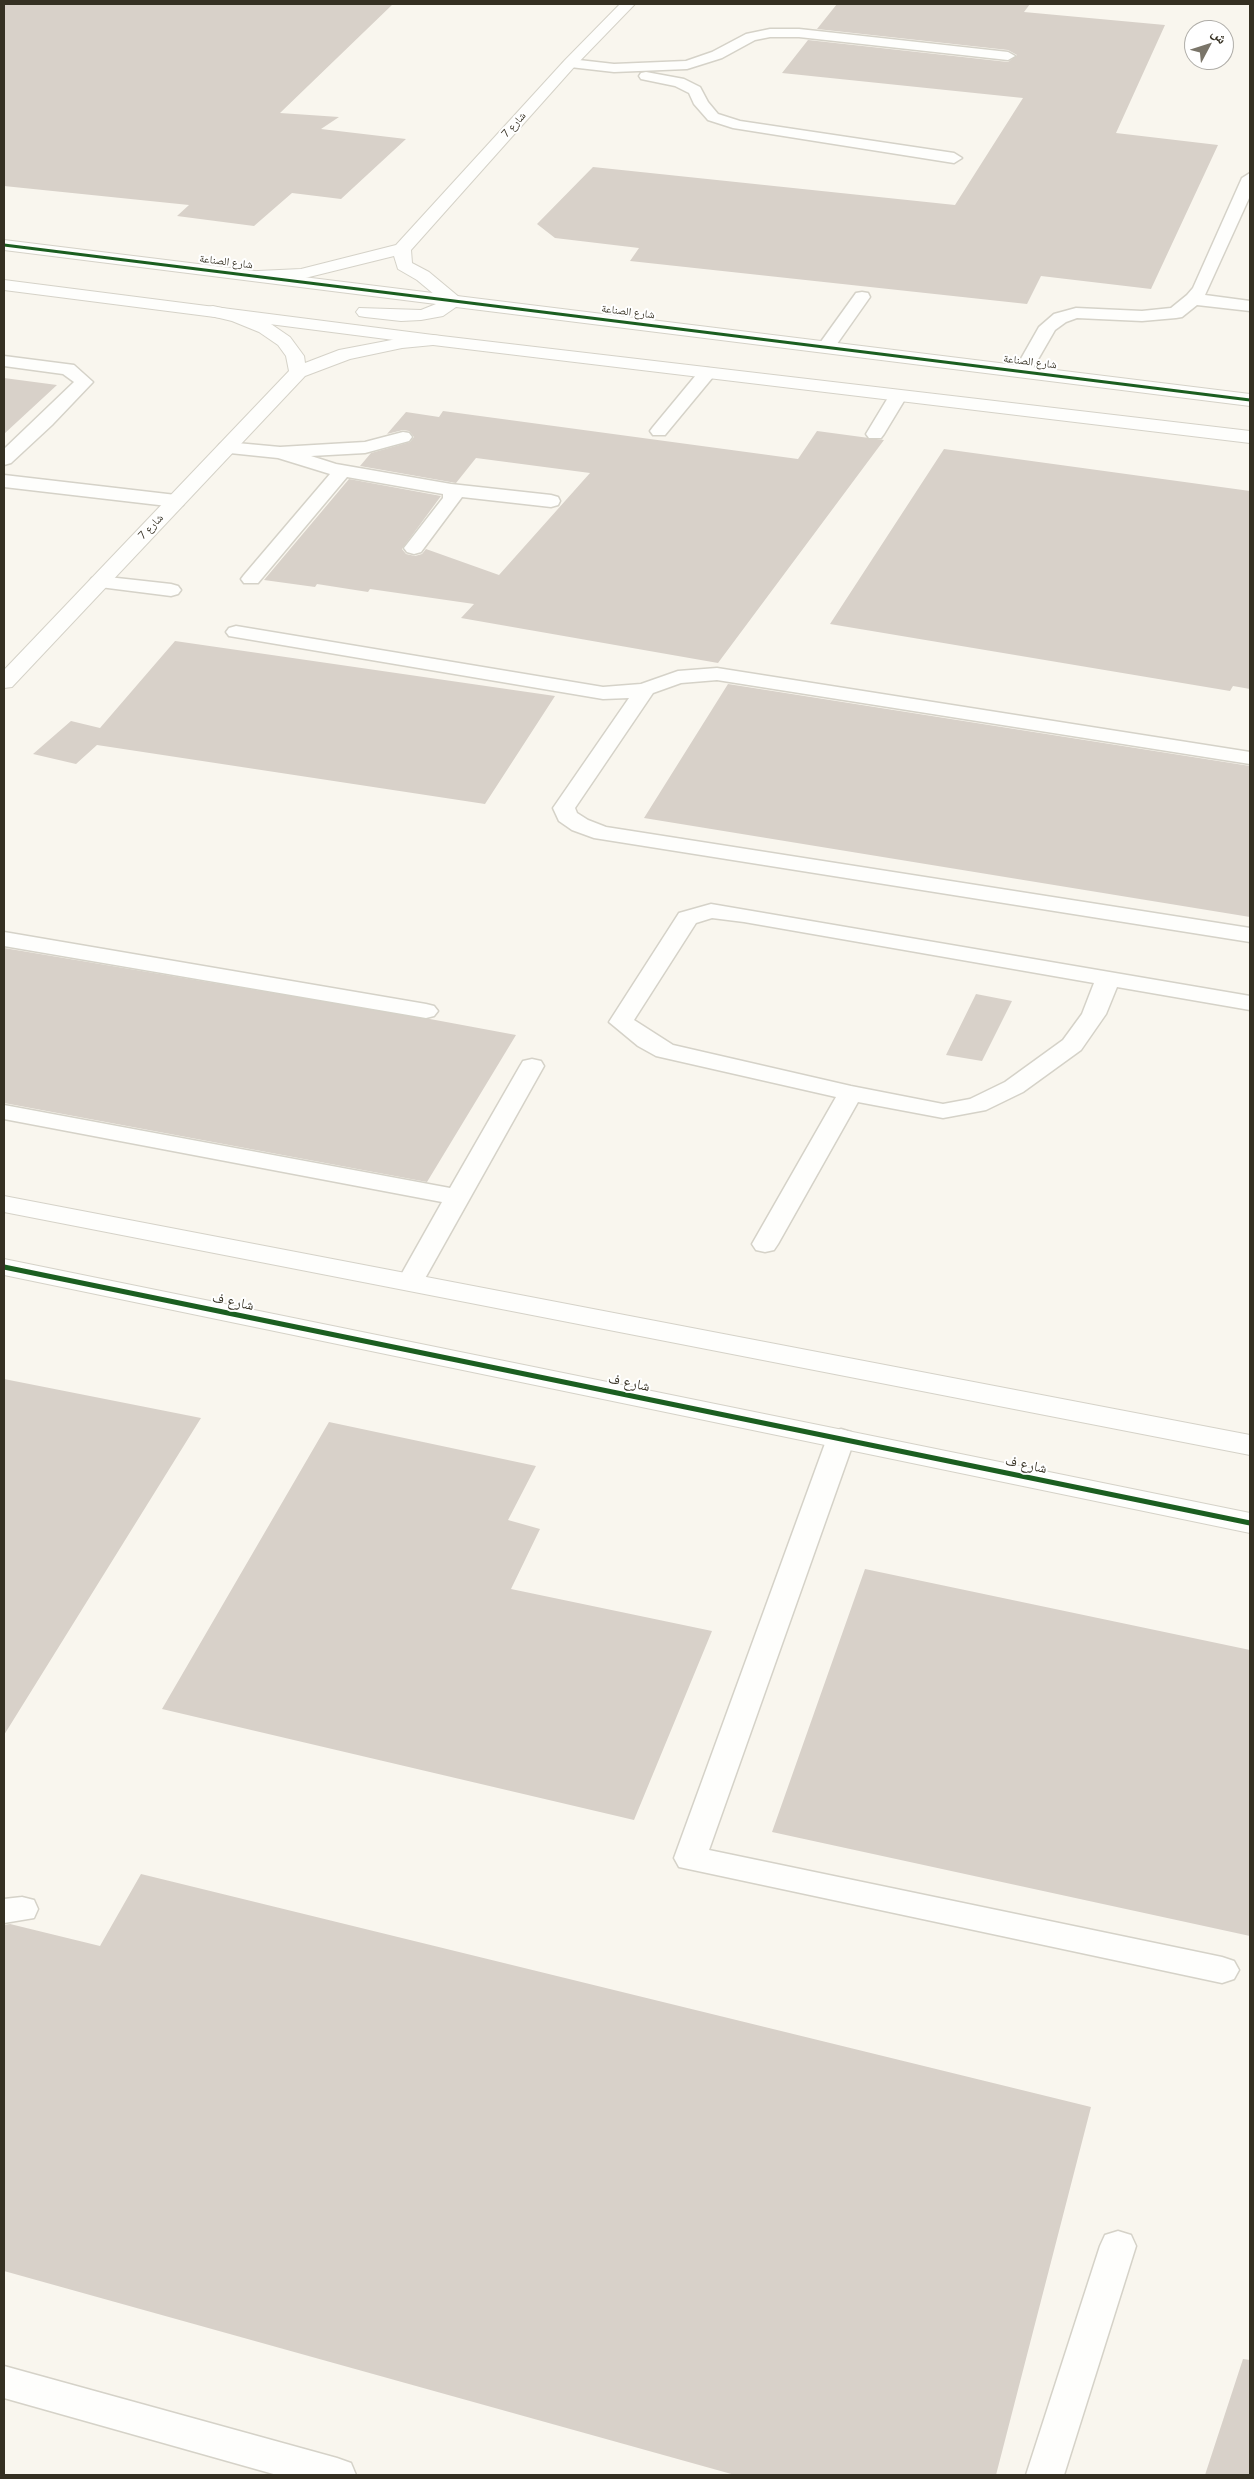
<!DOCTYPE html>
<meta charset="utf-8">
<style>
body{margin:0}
#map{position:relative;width:1254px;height:2479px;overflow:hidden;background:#f9f6ee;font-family:"Open Sans","Noto Naskh Arabic",sans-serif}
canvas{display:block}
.frame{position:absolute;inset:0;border:5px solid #353022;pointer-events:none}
.north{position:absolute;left:1184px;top:20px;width:50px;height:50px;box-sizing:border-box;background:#fff;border:1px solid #aeaca7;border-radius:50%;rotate:50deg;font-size:14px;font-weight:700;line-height:20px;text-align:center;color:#353022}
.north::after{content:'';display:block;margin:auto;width:18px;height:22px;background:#7a7569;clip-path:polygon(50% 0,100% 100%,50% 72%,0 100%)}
</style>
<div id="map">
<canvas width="1254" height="2479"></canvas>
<div class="frame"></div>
<div class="north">ش</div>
</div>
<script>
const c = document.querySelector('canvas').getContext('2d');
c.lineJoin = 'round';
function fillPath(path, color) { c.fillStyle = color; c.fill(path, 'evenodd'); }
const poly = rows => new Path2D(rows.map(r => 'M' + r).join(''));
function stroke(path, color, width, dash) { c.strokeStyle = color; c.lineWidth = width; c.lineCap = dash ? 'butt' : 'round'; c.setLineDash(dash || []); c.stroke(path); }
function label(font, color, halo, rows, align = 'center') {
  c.font = font + ' "Open Sans","Noto Naskh Arabic",sans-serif'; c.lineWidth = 4; c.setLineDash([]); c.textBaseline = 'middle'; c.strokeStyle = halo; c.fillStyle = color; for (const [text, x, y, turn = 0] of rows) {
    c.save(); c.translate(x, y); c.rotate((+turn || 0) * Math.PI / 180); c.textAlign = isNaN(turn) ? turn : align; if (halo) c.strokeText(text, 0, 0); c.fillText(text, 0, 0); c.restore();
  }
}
const building = poly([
 [4,4,393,4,280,113,339,117,321,129,406,139,341,199,292,193,254,226,177,216,189,205,4,186],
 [837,4,1030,4,1024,12,1165,25,1116,133,1218,145,1151,289,1041,276,1027,304,630,261,639,248,555,238,537,224,593,167,955,205,1023,98,782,73,808,40,1008,62,1017,55,1008,50,817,29],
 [4,378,57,385,4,434],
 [443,411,798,459,817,431,884,440,718,663,461,618,474,604,370,589,368,592,317,584,315,587,264,580,349,479,441,496,402,549,406,554,415,556,422,554,426,549,499,575,590,473,476,458,456,483,360,466,371,453,410,442,414,437,409,431,403,430,387,434,406,412,439,417],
 [944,449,1250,491,1250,689,1233,686,1230,691,830,624],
 [175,641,555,696,485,804,97,745,76,764,33,754,71,721,100,728],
 [728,684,1250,766,1250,917,644,818],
 [4,948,430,1019,516,1035,427,1182,4,1103],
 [976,994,1012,1001,982,1061,946,1055],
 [4,1379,201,1418,4,1735],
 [329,1422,536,1466,508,1520,540,1529,511,1589,712,1631,634,1820,162,1709],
 [865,1569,1250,1650,1250,1936,772,1832],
 [141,1874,1091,2107,996,2475,735,2475,4,2271,4,1925,10,1924,100,1946],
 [1243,2359,1250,2360,1250,2475,1205,2475]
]);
const service = poly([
 [770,29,799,29,1008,52,1015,56,1008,60,799,37,770,37,755,40,722,58,687,69,614,72,570,67,563,63,570,59,614,64,686,61,712,52,746,34,770,29],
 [646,72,684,79,700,87,708,102,718,114,740,121,954,153,962,158,954,163,733,128,708,120,694,104,689,93,675,86,641,79,639,76,641,73,646,72],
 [1250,173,1250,196,1205,295,1250,301,1250,311,1197,305,1182,317,1176,318,1142,321,1077,318,1066,322,1055,330,1029,375,1017,375,1014,371,1039,327,1054,314,1076,308,1142,311,1171,308,1187,295,1193,288,1242,178,1250,173],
 [862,292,868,293,870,297,832,351,820,351,817,347,820,343,856,293,862,292],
 [4,356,74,365,93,382,52,425,11,463,4,465,4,449,74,382,63,374,4,366,4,356],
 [707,368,713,369,716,373,713,377,665,435,653,435,650,431,653,427,701,369,707,368],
 [898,391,904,392,907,396,884,434,881,438,869,438,866,434,889,396,892,392,898,391],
 [403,432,409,433,412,437,409,441,365,453,311,456,336,464,451,484,551,495,558,497,560,501,558,505,551,507,462,497,421,552,414,554,407,552,404,548,443,498,443,494,347,477,258,583,244,583,241,579,244,575,330,474,278,458,220,452,217,448,220,444,226,442,280,447,365,442,403,432],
 [4,475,176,495,183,497,185,501,183,505,176,507,4,487,4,475],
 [99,576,171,584,178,586,181,590,178,594,171,596,92,586,89,582,92,578,99,576],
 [236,626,603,687,641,684,678,671,717,668,1250,752,1250,764,717,680,681,683,653,693,575,808,577,813,588,820,606,827,1250,928,1250,942,594,838,572,830,559,821,553,808,629,698,603,699,229,636,226,632,229,628,236,626],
 [711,904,1250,996,1250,1010,1117,987,1106,1014,1081,1050,1023,1092,986,1110,943,1118,858,1102,778,1244,774,1250,765,1252,756,1250,752,1244,836,1097,656,1056,638,1046,609,1022,679,913,711,904],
 [712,918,744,922,1094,983,1082,1014,1063,1040,1005,1082,970,1099,943,1104,851,1086,673,1045,634,1020,696,923,712,918],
 [4,932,426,1004,434,1006,438,1011,434,1016,426,1018,4,946,4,932],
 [532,1059,541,1061,544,1066,423,1282,419,1288,410,1290,401,1288,397,1282,442,1202,4,1119,4,1105,450,1188,520,1066,523,1061,532,1059],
 [841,1429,851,1432,855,1438,709,1850,1222,1957,1234,1961,1239,1970,1234,1979,1222,1983,679,1867,674,1858,827,1438,831,1432,841,1429],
 [22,1897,34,1900,38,1909,34,1918,4,1923,4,1899,22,1897],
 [1118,2231,1131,2235,1136,2246,1064,2475,1026,2475,1100,2246,1105,2235,1118,2231],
 [4,2366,337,2458,351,2463,356,2475,277,2475,4,2398,4,2366]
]);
const minor = poly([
 [620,4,635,4,575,66,411,250,412,263,429,272,459,297,462,301,459,305,447,305,417,280,398,269,394,256,301,279,252,280,249,276,252,272,258,271,301,269,396,245,565,60,620,4],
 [213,306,244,313,271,324,290,337,304,356,305,363,339,350,402,338,433,335,439,336,442,340,439,344,433,345,402,348,350,359,305,376,12,687,4,688,4,670,289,371,286,356,278,345,259,332,232,321,207,315,204,311,207,307,213,306]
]);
const tertiary = poly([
 [4,240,1250,394,1250,406,456,307,443,316,421,320,401,321,365,317,359,316,356,312,359,308,421,310,436,304,4,250,4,240],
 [4,280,433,335,1250,431,1250,443,433,345,4,290,4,280],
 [4,1196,1250,1435,1250,1455,4,1212,4,1196],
 [4,1259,1250,1513,1250,1533,4,1275,4,1259]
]);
const cyclewayFar1 = poly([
 [4,245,1250,400]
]);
const cycleway = poly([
 [4,1267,1250,1523]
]);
const farStreetnames = [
 ["شارع 7",514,125,-48],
 ["شارع الصناعة",226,262,7],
 ["شارع الصناعة",628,312,7],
 ["شارع الصناعة",1030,362,7],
 ["شارع 7",151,527,-46]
];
const streetNames = [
 ["شارع ف",233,1302,12],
 ["شارع ف",629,1383,12],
 ["شارع ف",1026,1465,12]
];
fillPath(building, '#d8d1c9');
stroke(service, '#d5d2c8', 3);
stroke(minor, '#d5d2c8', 2);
stroke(tertiary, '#d5d2c8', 2);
fillPath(service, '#fefefc');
fillPath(minor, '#fefefc');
fillPath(tertiary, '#fefefc');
stroke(cyclewayFar1, '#1b5e20', 3);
stroke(cycleway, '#1b5e20', 5);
label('11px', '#353022', '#fff', farStreetnames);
label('14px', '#353022', '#fff', streetNames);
</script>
